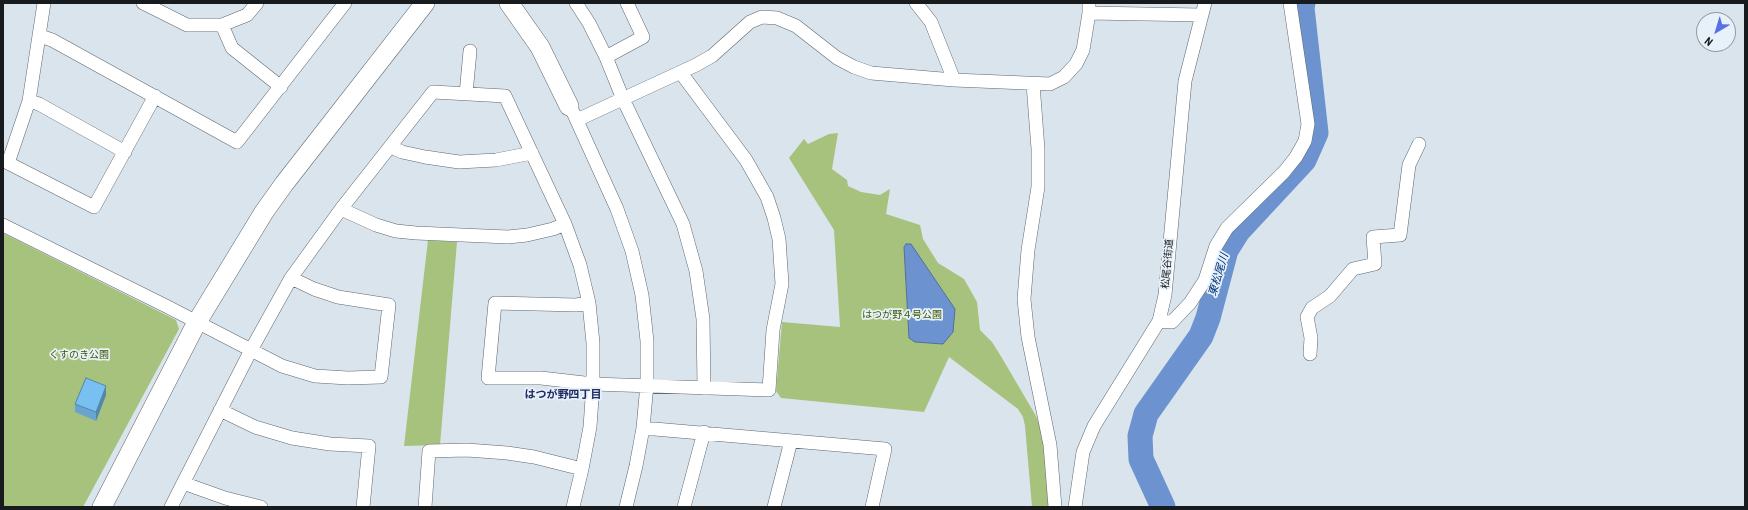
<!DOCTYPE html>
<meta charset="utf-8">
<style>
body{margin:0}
#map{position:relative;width:1748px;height:510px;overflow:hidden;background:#dae4ec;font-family:"Roboto Condensed",sans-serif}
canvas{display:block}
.frame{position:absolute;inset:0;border:4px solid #181b1e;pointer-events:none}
.north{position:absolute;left:1696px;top:12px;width:40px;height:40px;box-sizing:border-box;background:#e7f1f9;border:1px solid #949ba1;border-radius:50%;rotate:218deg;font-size:11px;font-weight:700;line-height:16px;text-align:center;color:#181b1e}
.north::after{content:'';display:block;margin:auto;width:14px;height:18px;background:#576fe5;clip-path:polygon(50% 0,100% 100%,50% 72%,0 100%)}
</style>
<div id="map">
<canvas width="1748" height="510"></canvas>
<div class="frame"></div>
<div class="north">N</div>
</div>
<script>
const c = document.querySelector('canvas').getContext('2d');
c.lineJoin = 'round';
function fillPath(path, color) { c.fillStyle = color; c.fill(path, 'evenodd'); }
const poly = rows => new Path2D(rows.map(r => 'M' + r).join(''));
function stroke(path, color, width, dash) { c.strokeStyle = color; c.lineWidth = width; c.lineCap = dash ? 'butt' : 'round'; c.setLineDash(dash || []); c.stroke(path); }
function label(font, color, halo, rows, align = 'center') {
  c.font = font + ' "Roboto Condensed","Noto Sans JP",sans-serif'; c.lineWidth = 3.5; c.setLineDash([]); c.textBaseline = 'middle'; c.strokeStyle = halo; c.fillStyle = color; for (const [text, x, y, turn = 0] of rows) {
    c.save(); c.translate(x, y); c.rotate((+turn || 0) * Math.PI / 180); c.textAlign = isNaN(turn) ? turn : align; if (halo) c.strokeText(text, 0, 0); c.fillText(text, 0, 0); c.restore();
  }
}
const green = poly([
 [838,133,832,169,847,180,848,186,861,192,880,195,890,189,886,214,920,225,923,239,938,263,964,279,977,302,980,330,992,342,1002,358,1036,416,1042,432,1050,506,1032,507,1025,426,1023,417,1018,409,949,357,924,412,781,398,776,391,782,322,840,327,834,230,789,158,804,139,808,144,829,134],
 [3,233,176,320,179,329,83,507,3,507],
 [428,240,457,242,440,445,404,446]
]);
const water = poly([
 [906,244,911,244,955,309,953,332,943,344,915,342,909,338,904,247,906,244]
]);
const river = poly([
 [1163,507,1141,459,1140,436,1146,414,1201,336,1208,318,1226,250,1238,231,1304,160,1316,133,1302,8,1303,3]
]);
const street = poly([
 [44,3,29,101,8,163,94,207,155,96],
 [143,3,187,25,222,25,247,15,257,3],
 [576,3,589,23,606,57,623,99,683,224,696,271,703,319,704,388],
 [916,3,931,22,954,80],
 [1089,13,1201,15],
 [222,25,232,48,281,87],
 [40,36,52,40,237,142,345,3],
 [606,57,643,37,627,3],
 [1033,84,1038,149,1038,187,1028,250,1024,299,1028,337,1050,445,1055,507],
 [466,94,470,51],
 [29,101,39,104,125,152],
 [573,112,617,209,632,251,642,295,647,341,647,384,643,428,636,466,626,507],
 [577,120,696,65,712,56,750,22,762,17,777,18,796,26,837,58,854,67,871,73,954,80,1050,84,1064,77,1076,64,1083,50,1089,13,1089,3],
 [391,147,402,152,425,157,459,162,496,160,532,153],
 [341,209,376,225,396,231,416,233,508,237,527,235,553,229,565,224],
 [3,225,166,306,282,366,315,376,348,378,381,377,389,305,338,297,314,289,291,278],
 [589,303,576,305,495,303,488,378,541,378,593,384,769,390,773,330,782,284,779,239,774,218,767,197,746,160,681,73],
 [1159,321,1172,322,1190,303,1205,280,1216,246,1227,228,1284,172,1296,157,1305,141,1308,124,1290,3],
 [1310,354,1311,338,1307,317,1312,308,1330,296,1353,269,1375,264,1373,237,1400,235,1409,165,1419,144],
 [220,410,255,427,292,438,330,444,369,446,363,507],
 [643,428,885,449,872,507],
 [183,483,225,498,261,507],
 [171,507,251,350,291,278,341,209,433,92,505,96,565,224,580,265,589,303,593,343,593,384,590,427,582,469,573,507],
 [425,507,429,451,467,450,507,453,534,457,582,469],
 [684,507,704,432],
 [774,507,791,441],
 [1075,507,1083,452,1094,426,1159,321,1165,295,1185,81,1205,3]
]);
const secondary = poly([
 [509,3,540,47,569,106],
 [102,507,197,322,264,212,284,184,425,3]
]);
const wall = poly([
 [106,395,96,421,75,412,75,404]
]);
const shadedWall = poly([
 [106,386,106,395,96,421,96,412]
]);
const building = poly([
 [86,378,106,386,96,412,75,404,86,378]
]);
const streetNames = [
 ["松尾谷街道",1168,264,-85]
];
const parkNames = [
 ["はつが野４号公園",902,315],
 ["くすのき公園",79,355]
];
const waterNames = [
 ["東松尾川",1219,275,-73]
];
const neighbourhoodNames = [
 ["はつが野四丁目",563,395]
];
fillPath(green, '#a6c27d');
fillPath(water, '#6c93d0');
stroke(water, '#536f9b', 1);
stroke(river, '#6c93d0', 25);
stroke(street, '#5e676e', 14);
stroke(secondary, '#5e676e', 20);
stroke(street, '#fff', 13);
stroke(secondary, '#fff', 19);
fillPath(wall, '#67a5d0');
fillPath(shadedWall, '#5486a9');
fillPath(building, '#78c0f2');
stroke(building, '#5486a9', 1);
label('10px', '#181b1e', '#e7f1f9', streetNames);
label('10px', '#405804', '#e7f1f9', parkNames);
label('italic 11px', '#01327a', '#e7f1f9', waterNames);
label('bold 11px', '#202a63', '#e7f1f9', neighbourhoodNames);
</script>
